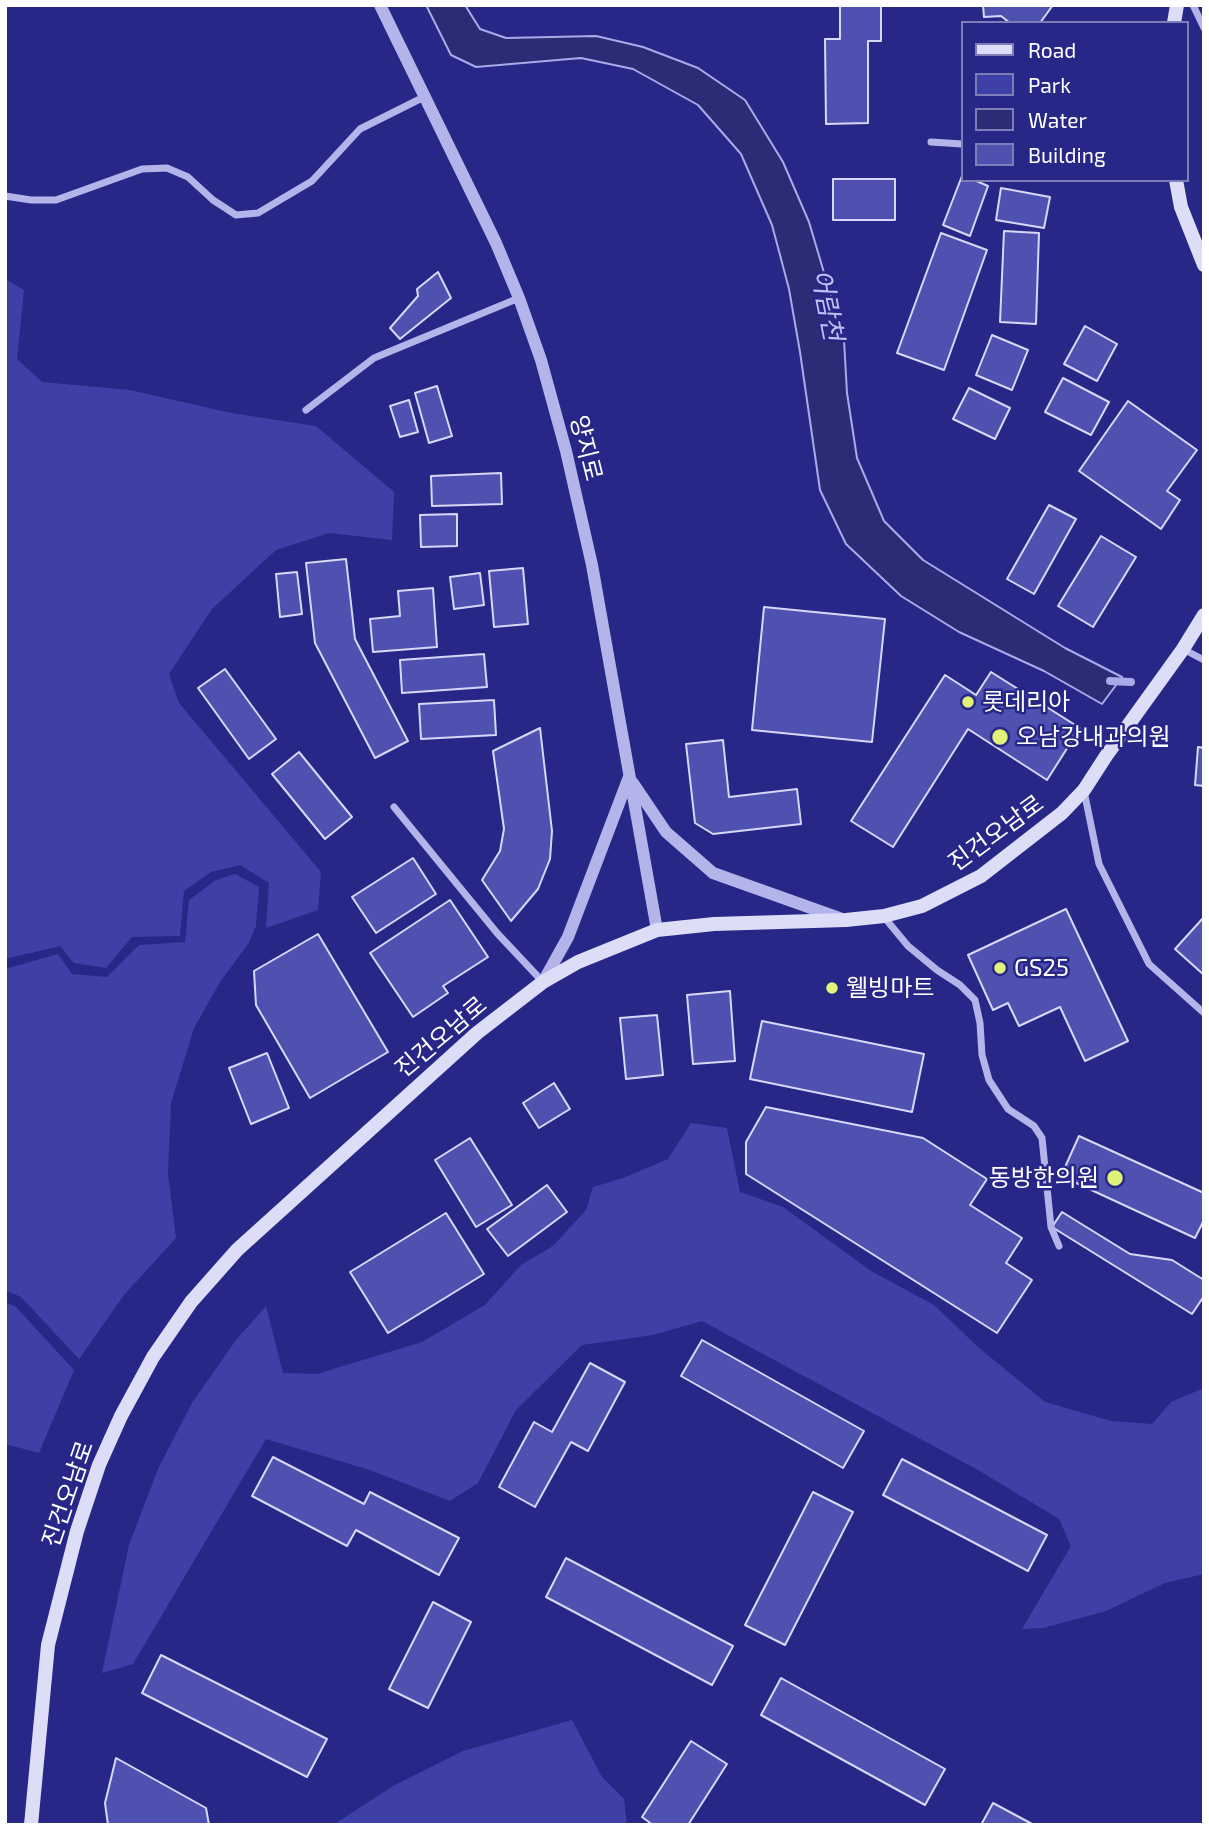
<!DOCTYPE html>
<meta charset="utf-8">
<style>
body{margin:0}
#map{position:relative;width:1209px;height:1830px;overflow:hidden;background:#272788;font-family:"Exo 2",sans-serif}
canvas{display:block}
.frame{position:absolute;inset:0;border:7px solid #fff;pointer-events:none}
.legend{position:absolute;left:961px;top:21px;width:228px;height:161px;box-sizing:border-box;background:#272788;border:2px solid #7d7db8;margin:0;padding:9px 12px;list-style:none;font-size:21px;color:#fff}
.legend li{display:flex;align-items:center;gap:14px;height:35px}
.legend b{width:35px;border:2px solid #7d7db8}
</style>
<div id="map">
<canvas width="1209" height="1830"></canvas>
<div class="frame"></div>
<ul class="legend">
<li><b style="height:9px;background:#ddddf8"></b>Road</li>
<li><b style="height:19px;background:#3e40a7"></b>Park</li>
<li><b style="height:19px;background:#2c2c76"></b>Water</li>
<li><b style="height:19px;background:#4f51b0"></b>Building</li>
</ul>
</div>
<script>
const c = document.querySelector('canvas').getContext('2d');
c.lineJoin = 'round';
function fillPath(path, color) { c.fillStyle = color; c.fill(path, 'evenodd'); }
const poly = rows => new Path2D(rows.map(r => 'M' + r).join(''));
function stroke(path, color, width, dash) { c.strokeStyle = color; c.lineWidth = width; c.lineCap = dash ? 'butt' : 'round'; c.setLineDash(dash || []); c.stroke(path); }
function label(font, color, halo, rows, align = 'center') {
  c.font = font + ' "Exo 2","Noto Sans KR",sans-serif'; c.lineWidth = 5; c.setLineDash([]); c.textBaseline = 'middle'; c.strokeStyle = halo; c.fillStyle = color; for (const [text, x, y, turn = 0] of rows) {
    c.save(); c.translate(x, y); c.rotate((+turn || 0) * Math.PI / 180); c.textAlign = isNaN(turn) ? turn : align; if (halo) c.strokeText(text, 0, 0); c.fillText(text, 0, 0); c.restore();
  }
}
const green = poly([
 [5,279,24,290,17,359,42,382,130,390,231,413,316,426,394,492,392,540,329,533,276,550,212,609,169,674,179,703,321,872,318,910,266,928,269,883,240,865,211,872,184,891,180,936,132,937,106,968,74,963,60,946,5,959],
 [235,874,259,887,256,926,248,944,220,982,194,1028,171,1103,168,1174,176,1238,124,1295,79,1359,21,1297,5,1290,5,969,58,954,72,974,107,977,139,945,185,942,189,900,216,880],
 [691,1123,727,1128,740,1192,783,1207,871,1271,934,1305,978,1347,1045,1402,1111,1421,1152,1424,1171,1402,1204,1388,1204,1574,1165,1583,1106,1611,1043,1628,1022,1629,1071,1546,1059,1519,978,1470,702,1321,653,1335,582,1345,516,1410,478,1483,450,1501,370,1470,266,1439,133,1664,102,1673,129,1545,158,1469,192,1403,236,1340,266,1306,283,1373,317,1374,422,1342,485,1305,521,1265,553,1246,586,1210,593,1187,623,1178,668,1159],
 [5,1302,16,1307,74,1370,39,1453,5,1444],
 [572,1720,602,1777,624,1799,627,1825,333,1825,393,1786,463,1751]
]);
const water = poly([
 [426,5,465,5,480,29,506,38,596,36,643,47,698,68,745,100,783,162,809,222,844,340,847,393,857,458,884,521,923,560,1065,648,1122,677,1102,704,1044,671,959,632,901,596,846,544,820,490,800,352,789,289,772,225,741,154,698,105,633,69,581,58,476,67,451,55,426,5]
]);
const stream = poly([
 [1110,681,1131,682]
]);
const building = poly([
 [840,5,881,5,881,41,868,41,868,123,826,124,825,39,840,39,840,5],
 [983,5,1053,5,1040,23,1010,23,1001,16,984,17,983,5],
 [962,176,962,180,974,180,988,186,970,236,943,225,962,176],
 [833,179,895,179,895,220,833,220,833,179],
 [1001,188,1050,197,1044,228,996,220,1001,188],
 [1004,231,1039,233,1036,324,1000,322,1004,231],
 [941,233,987,250,944,370,897,353,941,233],
 [438,272,451,298,400,339,390,328,418,296,417,289,438,272],
 [1085,326,1117,344,1097,381,1064,364,1085,326],
 [992,335,1028,350,1012,390,976,375,992,335],
 [1063,378,1109,402,1091,435,1045,412,1063,378],
 [437,386,452,436,429,443,415,393,437,386],
 [969,388,1010,408,995,439,953,419,969,388],
 [409,400,418,432,400,437,390,406,409,400],
 [1128,401,1197,450,1167,491,1180,500,1161,529,1079,471,1128,401],
 [501,473,502,504,432,506,431,476,501,473],
 [1049,505,1076,519,1034,594,1007,579,1049,505],
 [457,514,457,546,421,547,420,515,457,514],
 [1101,536,1136,557,1093,627,1058,606,1101,536],
 [346,559,355,639,408,741,375,758,315,643,306,563,346,559],
 [523,568,528,624,494,627,489,571,523,568],
 [297,572,302,614,280,617,276,574,297,572],
 [480,573,484,605,454,609,450,577,480,573],
 [433,588,437,647,373,652,370,619,400,616,398,591,433,588],
 [764,607,885,619,872,742,752,730,764,607],
 [484,654,487,687,402,693,400,660,484,654],
 [225,669,276,739,249,759,198,688,225,669],
 [991,672,1080,728,1047,780,968,729,893,847,851,821,945,675,976,695,991,672],
 [494,700,496,735,421,739,419,704,494,700],
 [540,728,552,831,550,859,538,889,511,921,482,880,500,851,504,829,493,751,540,728],
 [723,740,729,797,797,789,801,824,713,834,695,823,686,744,723,740],
 [1198,747,1204,748,1204,786,1195,785,1198,747],
 [299,752,352,817,325,839,272,774,299,752],
 [413,858,436,894,376,933,352,897,413,858],
 [450,900,488,957,443,986,448,993,413,1017,370,953,450,900],
 [1066,909,1128,1041,1085,1061,1060,1007,1019,1026,1008,1003,993,1010,968,955,1066,909],
 [1204,917,1204,975,1175,949,1204,917],
 [318,934,388,1052,310,1098,256,1005,254,971,318,934],
 [730,991,735,1061,693,1064,687,995,730,991],
 [657,1015,663,1075,626,1079,620,1018,657,1015],
 [762,1021,924,1054,912,1112,750,1079,762,1021],
 [267,1053,289,1108,251,1124,229,1068,267,1053],
 [554,1083,570,1109,539,1128,523,1103,554,1083],
 [766,1107,923,1138,987,1179,970,1205,1022,1238,1006,1263,1032,1280,997,1333,746,1174,746,1142,766,1107],
 [1079,1136,1204,1193,1204,1220,1195,1238,1061,1176,1079,1136],
 [470,1138,512,1205,476,1227,435,1160,470,1138],
 [547,1185,567,1212,508,1256,487,1229,547,1185],
 [1062,1212,1130,1254,1172,1260,1204,1280,1204,1296,1192,1314,1052,1227,1062,1212],
 [446,1213,484,1274,388,1333,350,1272,446,1213],
 [702,1340,864,1431,843,1468,681,1376,702,1340],
 [590,1363,625,1382,588,1451,571,1442,535,1507,499,1487,534,1422,552,1432,590,1363],
 [273,1457,364,1504,370,1492,459,1538,439,1575,356,1530,347,1546,252,1496,273,1457],
 [902,1459,1047,1535,1028,1571,883,1495,902,1459],
 [813,1492,853,1512,785,1645,745,1625,813,1492],
 [566,1558,733,1646,712,1685,546,1597,566,1558],
 [433,1602,471,1622,428,1708,389,1689,433,1602],
 [161,1655,327,1739,307,1777,142,1693,161,1655],
 [781,1678,945,1769,925,1805,761,1715,781,1678],
 [691,1741,727,1764,688,1825,653,1825,642,1817,691,1741],
 [116,1758,206,1808,209,1825,108,1825,105,1803,116,1758],
 [993,1803,1034,1825,981,1825,993,1803]
]);
const minor = poly([
 [1193,5,1204,28],
 [931,142,962,144],
 [5,196,31,200,56,200,142,169,167,168,188,177,213,200,236,215,258,213,312,181,360,129,426,96],
 [306,410,374,358,519,298],
 [1183,649,1204,660],
 [1084,791,1099,864,1149,964,1204,1013],
 [394,807,497,933,543,982],
 [884,917,908,946,937,970,960,985,975,1000,980,1023,982,1055,989,1080,1008,1109,1034,1126,1042,1138,1051,1227,1059,1246]
]);
const tertiary = poly([
 [380,5,496,243,519,298,541,360,566,451,592,565,657,930],
 [633,783,666,832,713,873,842,919],
 [543,982,568,937,629,777]
]);
const secondary = poly([
 [1174,23,1177,5],
 [1176,180,1181,207,1204,265],
 [31,1825,48,1645,77,1531,99,1465,121,1416,153,1357,191,1302,237,1250,477,1033,543,982,578,962,657,930,714,924,846,920,884,916,922,906,981,876,1062,813,1084,790,1106,756,1183,649,1204,615]
]);
const markers = [
 [968,702,7,"#e0f278"],
 [1000,737,9,"#e0f278"],
 [1000,968,7,"#e0f278"],
 [832,988,7,"#e0f278"],
 [1115,1178,9,"#e0f278"]
];
const streetNames = [
 ["양지로",586,448,76],
 ["진건오남로",996,833,-36],
 ["진건오남로",441,1037,-40],
 ["진건오남로",68,1494,-71]
];
const poiNames = [
 ["롯데리아",982,702],
 ["오남강내과의원",1016,737],
 ["GS25",1014,968],
 ["웰빙마트",846,988],
 ["동방한의원",1099,1178,"right"]
];
const waterNames = [
 ["어람천",827,305,79]
];
fillPath(green, '#3e40a7');
fillPath(water, '#2c2c76');
stroke(water, '#a8aae9', 2);
stroke(stream, '#a8aae9', 8);
fillPath(building, '#4f51b0');
stroke(building, '#d7d8f7', 2);
stroke(minor, '#b3b4e9', 7);
stroke(tertiary, '#b3b4e9', 12);
stroke(secondary, '#ddddf8', 14);
for (const [x, y, r, color] of markers) { const dot = new Path2D(); dot.arc(x, y, r, 0, 2 * Math.PI); c.fillStyle = color; c.fill(dot); stroke(dot, '#272788', 2.5); }
label('24px', '#fff', '#272788', streetNames);
label('24px', '#fff', '#272788', poiNames, 'left');
label('italic 26px', '#bfc0f0', '#272788', waterNames);
</script>
